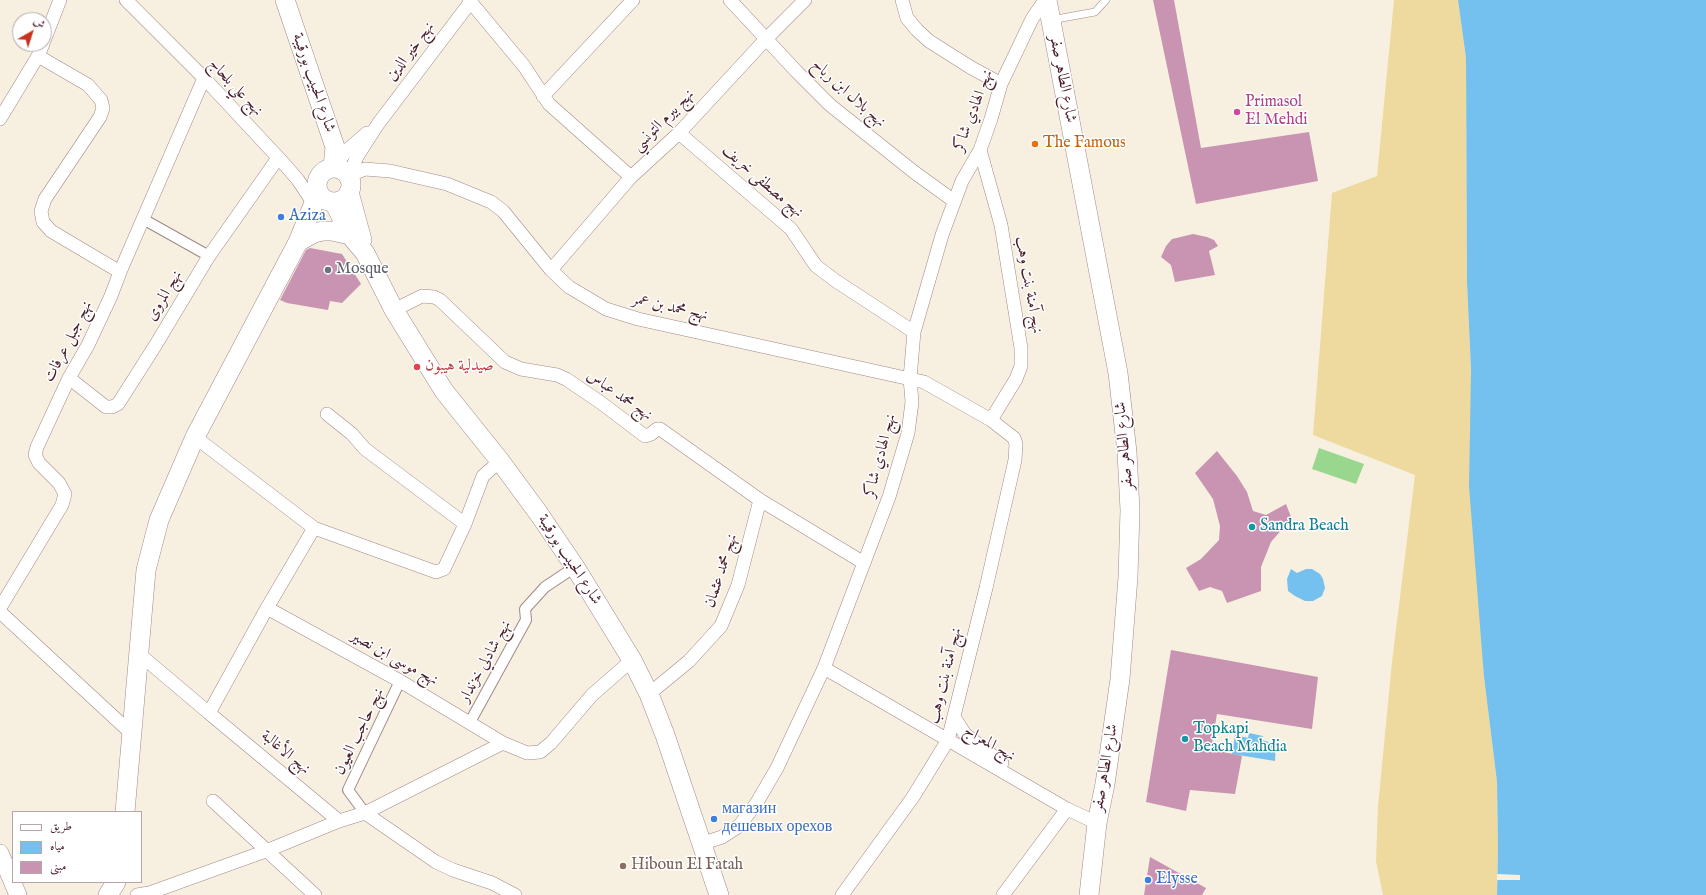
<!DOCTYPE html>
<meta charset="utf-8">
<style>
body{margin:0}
#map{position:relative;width:1706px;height:895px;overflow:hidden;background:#f7f0e0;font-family:"IM FELL English",Amiri,serif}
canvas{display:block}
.legend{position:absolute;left:12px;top:811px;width:130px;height:72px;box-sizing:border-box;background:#fff;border:1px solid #b7a5aa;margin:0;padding:5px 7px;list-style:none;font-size:12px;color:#4a1f2b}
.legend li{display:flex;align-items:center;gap:8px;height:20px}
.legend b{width:20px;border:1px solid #b7a5aa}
.north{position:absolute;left:12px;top:12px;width:40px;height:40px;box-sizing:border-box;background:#fff;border:1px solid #b7a5aa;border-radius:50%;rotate:39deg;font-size:11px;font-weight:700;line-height:16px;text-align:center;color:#4a1f2b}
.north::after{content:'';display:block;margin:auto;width:14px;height:18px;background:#c8321e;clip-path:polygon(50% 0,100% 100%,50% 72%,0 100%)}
</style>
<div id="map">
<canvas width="1706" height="895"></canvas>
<ul class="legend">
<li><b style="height:5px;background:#fff"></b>طريق</li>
<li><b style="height:11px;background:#74c0ee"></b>مياه</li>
<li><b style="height:11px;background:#c994b2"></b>مبنى</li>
</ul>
<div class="north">ش</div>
</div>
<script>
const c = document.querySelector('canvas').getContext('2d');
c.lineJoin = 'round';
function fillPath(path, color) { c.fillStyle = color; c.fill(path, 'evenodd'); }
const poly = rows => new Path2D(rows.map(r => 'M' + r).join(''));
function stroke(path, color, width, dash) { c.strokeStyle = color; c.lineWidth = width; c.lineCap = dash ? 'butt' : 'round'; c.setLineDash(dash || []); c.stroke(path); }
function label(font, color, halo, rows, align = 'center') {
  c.font = font + ' "IM FELL English",Amiri,serif'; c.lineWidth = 3; c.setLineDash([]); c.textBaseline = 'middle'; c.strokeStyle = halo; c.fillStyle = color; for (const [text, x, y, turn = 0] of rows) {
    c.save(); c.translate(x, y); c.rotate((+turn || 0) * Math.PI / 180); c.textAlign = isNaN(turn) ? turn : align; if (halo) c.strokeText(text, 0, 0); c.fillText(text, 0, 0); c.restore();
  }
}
const green = poly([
 [1319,448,1364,464,1356,484,1312,469]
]);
const sand = poly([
 [1394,0,1458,0,1466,58,1467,282,1484,677,1497,782,1498,850,1497,895,1383,895,1376,861,1378,806,1392,662,1415,475,1313,435,1332,193,1377,176]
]);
const water = poly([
 [1458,0,1706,0,1706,895,1497,895,1498,850,1497,782,1484,677,1469,486,1471,371,1467,282,1466,58],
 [1291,569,1297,573,1306,569,1312,569,1320,574,1323,579,1325,588,1322,596,1313,601,1305,601,1295,596,1288,591,1287,579],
 [1249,733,1263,736,1262,740,1276,744,1275,761,1232,754,1235,735,1248,738]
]);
const pier = poly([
 [1497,874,1520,875,1520,880,1497,880]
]);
const building = poly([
 [1153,0,1174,0,1201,148,1309,132,1318,181,1196,204],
 [1193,234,1207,237,1214,240,1218,246,1209,251,1215,275,1175,282,1171,265,1161,257,1166,246,1172,239],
 [310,248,342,254,361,284,342,303,330,301,328,310,287,303,280,300,306,250],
 [1217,451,1237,476,1247,492,1253,511,1266,515,1286,504,1293,522,1283,528,1271,542,1261,567,1261,591,1227,603,1222,591,1210,587,1199,591,1186,568,1201,559,1219,540,1220,526,1213,499,1195,473],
 [1171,650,1318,677,1312,729,1217,714,1211,749,1242,756,1235,794,1190,790,1186,811,1146,802],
 [1150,857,1206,888,1202,895,1144,895]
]);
const service = poly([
 [1051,20,1095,12,1106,0]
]);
const pedestrian = poly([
 [143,219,209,256],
 [470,722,526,620,525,609,545,587,575,567],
 [365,813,348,790,400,681]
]);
const minor = poly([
 [126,0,204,78,286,166,298,180,314,204],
 [469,0,524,66,549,104,631,177],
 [730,0,796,71,830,105,914,172,954,201],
 [902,0,907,18,917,30,929,41,970,67,1001,84],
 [44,41,60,0],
 [38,56,88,85,101,100,103,108,100,117,45,199,41,211,43,222,51,231,120,272],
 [543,96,633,0],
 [0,119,38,56,43,44],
 [679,133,791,229,816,266,836,281,914,332],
 [980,150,1001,225,1021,348,1021,366,1016,379,991,420],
 [335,167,346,151,367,133],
 [348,176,365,169,390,171,447,184,491,202,503,211,551,270,569,287,606,309,638,319,924,382,991,420,1014,438,1016,444,1015,460,986,588,948,740,913,797,842,895],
 [348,176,358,155,378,124,472,0],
 [551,270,631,177,679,133,766,39,805,0],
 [394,310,422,296,434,297,440,300,505,362,521,369,557,375,566,379,600,402,645,436,651,434,657,429,660,429,760,500,864,563],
 [69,378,106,407,112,407,118,404,155,346,209,256,278,158],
 [327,414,352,434,365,449,465,524,483,476,500,461],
 [195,437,314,528,436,572,444,569,465,524],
 [0,608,62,505,65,494,59,483,39,463,35,455,37,447,69,378,88,345,111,296,120,272,204,78],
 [267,608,400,681,503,743],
 [0,612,131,733],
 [138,653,209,713,267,608,314,528],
 [824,668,1067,809,1097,823],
 [649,694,689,661,721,626,738,585,760,500],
 [209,713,339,821],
 [954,717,965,734,1002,763],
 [213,801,315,895],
 [365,813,436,862,453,870,492,883,515,895],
 [701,844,722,837,739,826,756,804,777,768,824,668,889,497,908,433,912,402,910,378,914,332,942,235,962,181,980,150,991,119,1001,84,1032,19,1045,0],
 [137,895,149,893,266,851,339,821,365,813,503,743,527,753,540,752,551,743,592,695,632,660],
 [1003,895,1067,809]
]);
const tertiary = poly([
 [0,853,18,895]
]);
const secondary = poly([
 [285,0,335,147,333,167],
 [1047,0,1118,373,1127,452,1130,510,1128,577,1120,679,1105,784,1097,823,1089,895],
 '317 185a17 17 0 1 1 34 0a17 17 0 1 1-34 0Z',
 [349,192,362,240],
 [334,202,350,235,365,253,394,310,444,391,500,461,539,514,575,567,632,660,649,694,665,735,719,895],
 [298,242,314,233,323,231,332,231,350,235],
 [125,812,146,570,159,520,195,437,298,242,318,193],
 [108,895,116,882]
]);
const markers = [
 [1237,112,4,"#d1479c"],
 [1035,144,4,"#e8710a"],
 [281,217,4,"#3f7fe0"],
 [328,270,4,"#6b7280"],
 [417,367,4,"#e0444e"],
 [1252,527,4,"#0f9aa8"],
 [1185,739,4,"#0f9aa8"],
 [714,819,4,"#3f7fe0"],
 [623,866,4,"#8d6e63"],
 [1148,880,4,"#3f7fe0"]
];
const streetNames = [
 ["نهج خير الدين",411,52,-53],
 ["شارع الطاهر صفر",1062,79,79],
 ["شارع الحبيب بورقيبة",313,83,71],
 ["نهج علي بلحاج",235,88,47],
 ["نهج بلال ابن رباح",848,94,42],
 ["نهج الهادي شاكر",974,111,-69],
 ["نهج بيرم التونسي",664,121,-45],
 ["نهج مصطفى خريف",762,182,41],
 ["نهج آمنة بنت وهب",1028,285,80],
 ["نهج المروى",165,296,-59],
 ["نهج محمد بن عمر",670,308,13],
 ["نهج جبل عرفات",69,342,-63],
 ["نهج محمد عباس",619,396,35],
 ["شارع الطاهر صفر",1125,446,-95],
 ["نهج الهادي شاكر",881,456,-75],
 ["شارع الحبيب بورقيبة",569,560,57],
 ["نهج محمد عثمان",722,571,-72],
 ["نهج موسى ابن نصير",394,659,29],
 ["نهج شادلي خزندار",486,662,-61],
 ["نهج آمنة بنت وهب",946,676,-76],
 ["نهج حاجب العيون",360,732,-64],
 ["نهج المعراج",989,744,30],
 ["نهج الأغالبة",285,753,40],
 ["شارع الطاهر صفر",1106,768,-80]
];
const hotelNames = [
 ["Primasol",1245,103],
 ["El Mehdi",1245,121]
];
const foodNames = [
 ["The Famous",1043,144]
];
const shopNames = [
 ["Aziza",289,217],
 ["магазин",722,810],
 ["дешевых орехов",722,828],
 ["Elysse",1156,880]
];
const worshipNames = [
 ["Mosque",336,270]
];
const healthNames = [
 ["صيدلية هيبون",425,367]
];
const cultureNames = [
 ["Sandra Beach",1260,527],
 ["Topkapi",1193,730],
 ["Beach Mahdia",1193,748]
];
const educationNames = [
 ["Hiboun El Fatah",631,866]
];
fillPath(green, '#98d78d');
fillPath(sand, '#eeda9e');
fillPath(water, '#74c0ee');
fillPath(pier, '#f7f0e0');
fillPath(building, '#c994b2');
stroke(service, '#a08886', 8);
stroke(pedestrian, '#a08886', 12);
stroke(minor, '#a08886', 14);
stroke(tertiary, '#a08886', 18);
stroke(secondary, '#a08886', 20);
stroke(service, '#fff', 7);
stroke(pedestrian, '#fff', 10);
stroke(minor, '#fff', 13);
stroke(tertiary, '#fff', 17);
stroke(secondary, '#fff', 19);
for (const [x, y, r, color] of markers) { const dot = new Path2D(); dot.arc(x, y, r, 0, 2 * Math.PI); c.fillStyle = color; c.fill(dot); stroke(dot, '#fff', 1.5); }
label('16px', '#4a1f2b', '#fff', streetNames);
label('16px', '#b23c85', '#fff', hotelNames, 'left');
label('16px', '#c56008', '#fff', foodNames, 'left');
label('16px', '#366cbe', '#fff', shopNames, 'left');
label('16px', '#5b616d', '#fff', worshipNames, 'left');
label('16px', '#be3a42', '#fff', healthNames, 'left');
label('16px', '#0d838f', '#fff', cultureNames, 'left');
label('16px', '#785e54', '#fff', educationNames, 'left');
</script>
